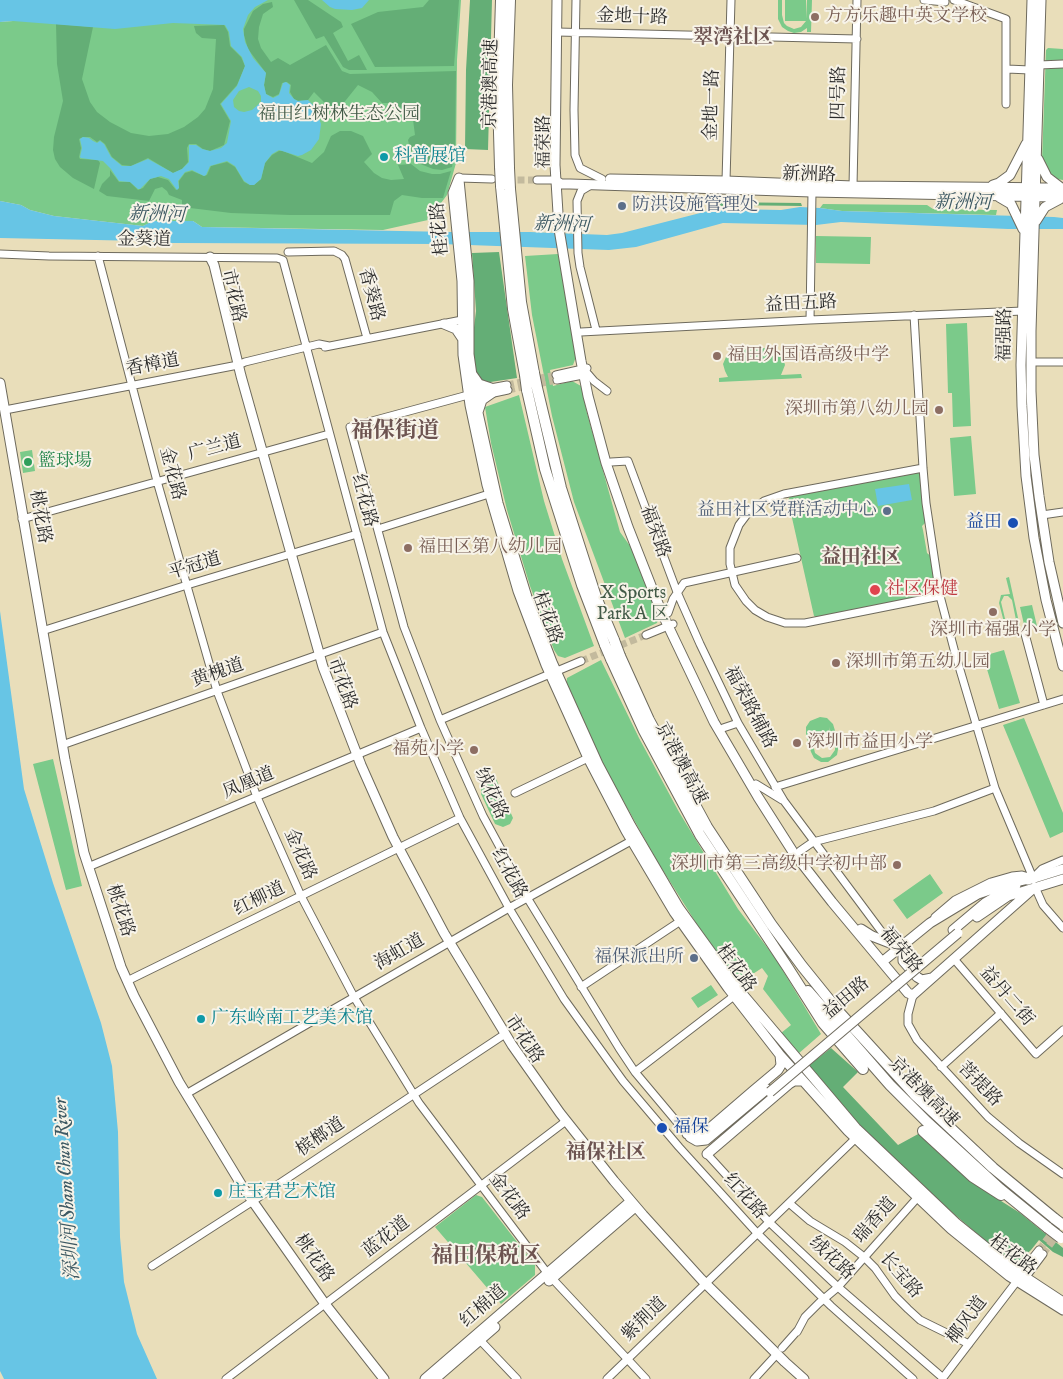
<!DOCTYPE html>
<meta charset="utf-8">
<style>
body{margin:0}
canvas{display:block;background:#e9deba}
</style>
<canvas width="1063" height="1379"></canvas>
<script>
const c = document.querySelector('canvas').getContext('2d');
c.lineJoin = 'round';
function fillPath(path, color) { c.fillStyle = color; c.fill(path, 'evenodd'); }
const poly = rows => new Path2D(rows.map(r => 'M' + r).join(''));
function stroke(path, color, width, dash) { c.strokeStyle = color; c.lineWidth = width; c.lineCap = dash ? 'butt' : 'round'; c.setLineDash(dash || []); c.stroke(path); }
function label(font, color, halo, rows, align = 'center') {
  c.font = font + ' "IM FELL English","Noto Serif SC",serif'; c.lineWidth = 4; c.setLineDash([]); c.textBaseline = 'middle'; c.strokeStyle = halo; c.fillStyle = color; for (const [text, x, y, turn = 0] of rows) {
    c.save(); c.translate(x, y); c.rotate((+turn || 0) * Math.PI / 180); c.textAlign = isNaN(turn) ? turn : align; if (halo) c.strokeText(text, 0, 0); c.fillText(text, 0, 0); c.restore();
  }
}
const green = poly([
 [10,0,461,0,457,60,456,163,447,195,438,207,427,214,428,220,383,230,202,227,193,221,154,221,143,226,54,216,30,210,21,205,0,201,0,22,13,21],
 [778,0,782,0,782,15,784,23,787,26,794,29,801,27,806,21,785,21,785,0,806,0,807,19,807,0,812,0,811,32,807,32,807,28,801,32,794,33,788,31,782,27,778,19],
 [1048,48,1063,49,1063,180,1057,179,1050,174,1042,161,1046,50],
 [823,204,927,205,933,209,997,210,996,215,842,211,820,208],
 [816,236,871,237,870,264,816,263],
 [558,254,577,354,573,365,550,370,553,386,572,381,581,386,587,413,620,532,633,550,659,617,657,623,625,638,574,502,552,416,532,315,525,256],
 [967,323,971,426,953,427,952,393,948,393,946,324],
 [768,348,779,351,783,357,785,365,781,375,801,374,802,378,719,382,719,378,728,377,725,371,723,364,726,357,731,351,738,349],
 [519,395,544,501,562,559,594,646,565,658,558,656,554,650,530,586,507,510,491,443,485,407],
 [971,436,976,494,954,496,950,438],
 [32,450,35,471,23,473,20,452],
 [916,471,922,475,927,521,922,526,923,530,927,553,933,558,937,593,820,619,814,616,788,500,791,495],
 [1009,577,1020,627,1018,632,1013,634,1006,630,999,603,1001,595,1010,594,1006,578],
 [1004,596,1008,596,1012,600,1017,625,1014,631,1009,630,1007,627,1001,602],
 [1032,605,1037,626,1025,629,1020,607],
 [1004,650,1020,703,999,709,983,656],
 [601,660,639,738,679,812,738,909,776,959,821,1034,798,1054,781,1033,791,1025,763,989,768,976,762,968,739,983,705,937,657,861,596,752,566,686,567,678],
 [820,717,827,718,833,724,839,744,837,755,828,762,821,762,814,758,811,752,806,735,806,727,810,721],
 [829,727,835,745,835,750,830,757,822,758,815,753,810,732,813,741,831,736],
 [1024,718,1063,813,1063,832,1050,838,1003,725],
 [53,759,82,886,66,890,33,764],
 [494,774,513,818,510,824,503,827,495,824,481,794,481,787,488,781,493,781,491,775],
 [930,874,943,893,907,919,893,900],
 [711,985,718,995,698,1008,691,998],
 [476,1195,482,1197,535,1265,535,1275,501,1304,435,1227]
]);
const forest = poly([
 [294,0,308,0,341,22,343,27,333,33,348,61,359,55,367,70,349,70,343,67,324,36,316,39],
 [429,0,459,0,454,66,375,67,351,24,378,12,423,7],
 [470,0,492,0,488,150,465,149,466,70],
 [272,2,273,7,263,14,259,27,258,39,261,48,271,62,278,58,290,65,326,45,342,71,350,74,456,71,455,149,452,167,442,170,433,169,418,163,410,149,408,140,410,137,415,135,412,112,389,103,382,103,372,92,358,85,342,105,331,113,323,101,314,92,308,100,298,101,294,99,290,92,291,85,287,82,282,83,279,94,273,97,266,94,264,85,266,73,248,49,244,35,244,29,253,11,263,4],
 [56,24,93,27,82,79,90,102,97,112,110,122,131,133,149,136,168,134,184,127,198,117,205,109,213,89,216,39,202,38,196,33,194,26,224,25,228,32,230,46,241,57,245,66,237,85,220,104,230,121,224,145,210,151,203,149,196,144,189,144,187,148,188,162,182,169,173,173,148,158,131,166,122,165,112,157,105,144,100,140,97,142,90,137,83,137,79,139,81,148,79,157,80,159,98,160,100,163,94,189,73,178,60,167,55,159,53,150,54,137,63,101,57,64],
 [340,131,351,131,363,136,372,154,364,162,374,173,382,178,391,180,404,179,398,165,411,164,420,171,432,174,440,174,451,171,443,198,422,198,402,195,394,201,390,215,290,215,231,213,182,207,182,200,169,195,167,191,162,187,155,189,149,201,107,196,99,191,102,184,110,176,110,170,119,182,130,182,138,190,143,188,150,179,158,177,168,180,176,190,179,188,179,181,185,173,192,171,204,176,207,175,211,166,227,162,235,167,244,182,250,185,254,185,261,179,265,163,272,155,279,151,283,151,312,163,324,152,331,136],
 [712,202,801,203,802,206,729,205,712,207],
 [499,252,517,378,484,383,476,373,472,344,476,311,472,253],
 [831,1048,858,1072,843,1087,898,1145,920,1133,968,1180,1020,1213,1063,1248,1063,1257,1053,1252,1039,1240,1031,1250,1019,1261,1010,1262,925,1189,864,1132,807,1067]
]);
const water = poly([
 [0,0,268,0,255,7,248,15,243,29,245,42,253,58,266,73,264,85,266,94,273,98,279,95,283,83,286,82,290,85,289,93,294,99,298,101,308,100,315,107,321,124,319,139,311,150,302,155,298,156,279,150,272,154,265,163,261,179,254,185,250,185,244,181,235,166,227,161,210,166,206,175,204,176,192,170,185,172,178,181,179,188,177,190,169,179,161,176,150,179,140,189,138,189,130,182,119,181,111,169,103,161,81,158,80,157,82,148,80,139,83,137,89,138,93,141,97,143,100,141,104,144,111,157,122,166,131,166,148,159,173,173,182,169,189,162,189,145,196,145,202,149,210,151,221,148,227,143,231,121,221,104,237,86,245,66,242,57,231,46,229,32,225,25,173,23,115,29,13,21,0,22],
 [249,87,258,91,261,96,261,102,252,110,244,112,239,111,234,107,233,100,239,91],
 [322,0,369,0,362,8,352,10,335,9,330,7],
 [0,201,21,205,30,210,54,216,143,226,153,221,193,221,202,227,450,232,530,232,607,235,622,233,708,211,731,209,781,210,800,207,820,208,842,211,1054,217,1063,218,1063,229,1008,229,841,222,816,225,723,223,636,247,609,250,441,244,173,243,144,241,0,238],
 [909,484,912,500,878,506,875,489],
 [0,611,24,789,53,883,101,1023,112,1066,118,1132,120,1237,124,1282,137,1334,157,1379,4,1379,0,1371]
]);
const minorTunnel = poly([
 [507,180,537,180],
 [507,385,556,375],
 [508,390,557,380],
 [581,661,646,635],
 [1039,1250,1063,1218],
 [1043,1254,1063,1227]
]);
const minor = poly([
 [576,0,574,110,575,155,580,168,602,179],
 [924,0,945,2],
 [954,0,1006,19,1006,104],
 [557,32,857,39],
 [1039,65,1063,64],
 [1007,69,1030,70],
 [459,178,492,179],
 [537,180,555,180],
 [726,181,731,0],
 [591,185,581,191,577,201,578,253,580,267,596,330],
 [853,186,857,0],
 [288,252,334,251,342,255,345,259,367,338],
 [0,254,49,256,277,258,283,260,383,632,421,728,460,818,509,908,564,999,623,1081,679,1147,757,1233,831,1306,913,1379],
 [98,256,157,481,217,691,257,797,301,896,354,997,419,1103,548,1274,646,1379],
 [914,315,923,468,926,503,940,596,955,653,995,788,1033,878],
 [810,320,812,192],
 [581,332,810,320,1023,311],
 [325,347,467,319],
 [1031,362,1063,362],
 [556,375,587,368],
 [557,380,588,374,594,381,607,391],
 [507,385,474,391,468,395,350,427,404,627,440,720,483,816,528,899,619,1048,635,1072,687,1134],
 [471,395,475,397,508,390],
 [5,410,238,365,245,362,319,344,329,346],
 [611,462,628,461,677,592,700,644,738,723,784,801,890,943],
 [923,468,784,494,764,501,748,513,739,525,730,548,730,564,735,585,746,601,755,610,767,617,785,623,805,623,940,596],
 [1042,515,1063,512],
 [22,519,329,434],
 [378,529,492,493],
 [668,613,673,599,684,583,797,558],
 [42,631,187,585,357,534],
 [1025,634,1044,705],
 [646,635,673,624],
 [440,720,581,661],
 [723,728,738,723],
 [62,745,383,632],
 [756,784,782,800],
 [775,787,1063,699],
 [515,793,588,758],
 [800,851,813,842,934,811,995,788],
 [88,867,421,728],
 [1033,878,1042,869,1063,860],
 [1035,887,1043,905,1063,928],
 [935,917,955,900,991,882,1012,876,1022,875,1032,878],
 [954,959,1036,1054,1063,1030],
 [127,981,460,818],
 [581,987,685,918],
 [913,995,908,1014,908,1024,917,1040,988,1117,1019,1143,1063,1174],
 [941,1067,1001,1013],
 [635,1072,734,996],
 [186,1094,509,908,631,841],
 [707,1154,769,1222,838,1287,943,1378],
 [789,1203,810,1221,845,1242,864,1257,875,1268,895,1296,908,1309,920,1320,969,1344],
 [152,1266,253,1201,505,1034],
 [1022,1279,1025,1278,1043,1254],
 [797,1332,805,1317,819,1303,838,1287,918,1197],
 [478,1338,517,1379],
 [782,1348,798,1330],
 [226,1379,566,1121],
 [607,1379,858,1136],
 [754,1379,777,1354],
 [942,1379,1017,1281,1020,1274,1039,1250]
]);
const major = poly([
 [557,0,555,165,559,229,581,361,588,396,606,463,628,527,661,611,714,722,758,797,793,852,832,902,908,993,913,995],
 [1032,0,1021,365,1022,406,1026,476,1034,538,1046,600,1063,666],
 [1041,0,1031,331,1031,391,1034,455,1039,496,1049,562,1063,623],
 [1038,159,1047,177,1060,187],
 [459,178,453,193,462,281,463,355,470,405,487,485,518,591,546,665,588,758,626,831,674,912,728,988,780,1055,848,1131,951,1229,1009,1276,1063,1310],
 [610,179,726,181,853,186,1063,188],
 [459,180,469,281,469,354,476,404,498,503,527,597,552,662,598,764,631,826,679,908,734,984,856,1128,956,1223,1013,1269,1063,1302],
 [555,180,561,184,570,184,812,192,1063,197],
 [993,185,999,183,1010,175,1026,144],
 [999,197,1011,204,1023,229],
 [1036,221,1045,207,1060,199],
 [210,257,214,265,241,376,323,667,361,765,393,837,444,933,512,1045,560,1113,614,1181,643,1215,701,1279,785,1362,804,1379],
 [444,324,456,329,462,338],
 [472,374,479,384,491,388],
 [0,383,65,760,84,853,121,967,134,996,179,1082,244,1189,325,1304,384,1379],
 [478,412,482,400,492,393],
 [1028,880,1063,869],
 [977,917,1008,896,1063,879],
 [861,929,872,936,890,943,901,944,906,942],
 [953,930,985,903,1016,885],
 [906,942,903,948,903,961,917,977,922,980,932,978],
 [882,962,930,923,978,894,1010,883,1033,878],
 [913,995,1035,887],
 [687,1134,693,1135,703,1134,753,1091,778,1070,781,1065,780,1055],
 [690,1137,697,1141,706,1140,767,1089],
 [707,1154,789,1084,794,1081,803,1081],
 [549,1281,635,1207],
 [425,1379,631,1201],
 [435,1379,495,1327]
]);
const highway = poly([
 [500,167,498,98,501,0],
 [509,168,507,85,510,0],
 [501,186,513,309,525,375],
 [510,189,521,302,534,373],
 [537,388,561,488,596,597,614,640],
 [527,390,545,469,582,585,605,645],
 [620,656,649,720,707,827,771,924,802,966,840,1013,914,1094,993,1168,1055,1219],
 [611,659,644,731,700,835,788,968,823,1023,863,1069],
 [808,991,890,1085,927,1122,1000,1189,1048,1228],
 [923,1131,973,1177,1001,1195]
]);
const majorBridge = poly([
 [770,1092,958,933]
]);
const highwayBridge = poly([
 [500,167,501,186],
 [509,168,510,189],
 [534,373,537,388],
 [525,375,527,390],
 [614,640,620,656],
 [605,645,611,659],
 [1055,1219,1063,1225],
 [1048,1228,1061,1238]
]);
const markers = [
 [815,17,5,"#8d6e63"],
 [384,157,5,"#0f9aa8"],
 [622,206,5,"#5c6f8a"],
 [717,356,5,"#8d6e63"],
 [939,410,5,"#8d6e63"],
 [28,462,5,"#2e9e5b"],
 [887,511,5,"#5c6f8a"],
 [1013,523,6,"#1a4fb4"],
 [408,548,5,"#8d6e63"],
 [875,590,6,"#e0444e"],
 [993,612,5,"#8d6e63"],
 [836,663,5,"#8d6e63"],
 [797,743,5,"#8d6e63"],
 [474,750,5,"#8d6e63"],
 [897,865,5,"#8d6e63"],
 [694,958,5,"#5c6f8a"],
 [201,1019,5,"#0f9aa8"],
 [662,1128,6,"#1a4fb4"],
 [218,1193,5,"#0f9aa8"]
];
const educationNames = [
 ["方方乐趣中英文学校",825,17],
 ["福田外国语高级中学",727,356],
 ["深圳市第八幼儿园",929,410,"right"],
 ["福田区第八幼儿园",418,548],
 ["深圳市福强小学",993,631,"center"],
 ["深圳市第五幼儿园",846,663],
 ["深圳市益田小学",807,743],
 ["福苑小学",464,750,"right"],
 ["深圳市第三高级中学初中部",887,865,"right"]
];
const streetNames = [
 ["金地十路",632,18,2],
 ["京港澳高速",492,84,-89],
 ["四号路",840,93,-89],
 ["金地一路",713,105,-88],
 ["福荣路",545,142,-90],
 ["新洲路",809,176,2],
 ["桂花路",441,229,-95],
 ["金葵道",144,241,1],
 ["香葵路",370,295,75],
 ["市花路",232,296,77],
 ["益田五路",801,305,-3],
 ["福强路",1006,335,-89],
 ["香樟道",153,366,-11],
 ["广兰道",215,449,-15],
 ["金花路",171,474,75],
 ["红花路",363,501,75],
 ["桃花路",39,517,80],
 ["福荣路",654,532,70],
 ["平冠道",195,567,-17],
 ["桂花路",546,618,70],
 ["黄槐道",218,674,-19],
 ["市花路",341,684,70],
 ["福荣路辅路",749,708,62],
 ["京港澳高速",680,764,62],
 ["凤凰道",249,784,-23],
 ["绒花路",490,794,65],
 ["金花路",299,855,66],
 ["红花路",508,874,61],
 ["红柳道",260,900,-26],
 ["桃花路",119,911,72],
 ["福荣路",900,951,50],
 ["海虹道",400,953,-30],
 ["桂花路",735,969,54],
 ["益丹二街",1006,997,49],
 ["益田路",847,999,-40],
 ["市花路",523,1040,56],
 ["菩提路",979,1085,46],
 ["京港澳高速",923,1093,45],
 ["槟榔道",321,1138,-34],
 ["金花路",508,1197,53],
 ["红花路",744,1197,48],
 ["瑞香道",876,1221,-49],
 ["蓝花道",387,1238,-38],
 ["桂花路",1012,1256,37],
 ["桃花路",313,1259,55],
 ["绒花路",831,1259,43],
 ["长宝路",900,1276,49],
 ["红棉道",484,1307,-41],
 ["紫荆道",645,1320,-44],
 ["椰风道",968,1321,-53]
];
const parkNames = [
 ["福田红树林生态公园",339,115],
 ["X Sports",633,594],
 ["Park A 区",633,615]
];
const cultureNames = [
 ["科普展馆",394,157],
 ["广东岭南工艺美术馆",211,1019],
 ["庄玉君艺术馆",228,1193]
];
const serviceNames = [
 ["防洪设施管理处",632,206,"left"],
 ["益田社区党群活动中心",877,511],
 ["福保派出所",684,958]
];
const leisureNames = [
 ["籃球場",38,462]
];
const transitNames = [
 ["益田",1002,523],
 ["福保",673,1128,"left"]
];
const healthNames = [
 ["社区保健",886,590]
];
const waterNames = [
 ["新洲河",963,204,1],
 ["新洲河",157,216,2],
 ["新洲河",562,226,2],
 ["深圳河 Sham Chun River",68,1189,-94]
];
const quarterNames = [
 ["翠湾社区",733,39],
 ["益田社区",861,559],
 ["福保社区",606,1154]
];
const districtNames = [
 ["福保街道",395,432],
 ["福田保税区",486,1257]
];
fillPath(green, '#7bca8a');
fillPath(forest, '#64ae76');
fillPath(water, '#67c5e5');
stroke(minorTunnel, '#c3ba9d', 7, [7, 3.5]);
stroke(minor, '#6e6a5d', 9);
stroke(major, '#6e6a5d', 11);
stroke(highway, '#6e6a5d', 12);
stroke(minor, '#fff', 7);
stroke(major, '#fff', 9);
stroke(highway, '#fff', 10);
stroke(majorBridge, '#6e6a5d', 11, []);
stroke(highwayBridge, '#6e6a5d', 12, []);
stroke(majorBridge, '#fff', 9);
stroke(highwayBridge, '#fff', 10);
for (const [x, y, r, color] of markers) { const dot = new Path2D(); dot.arc(x, y, r, 0, 2 * Math.PI); c.fillStyle = color; c.fill(dot); stroke(dot, '#f7f3e8', 2); }
label('18px', '#785e54', '#f7f3e8', educationNames, 'left');
label('18px', '#2b2b2b', '#f7f3e8', streetNames);
label('18px', '#435b48', '#f7f3e8', parkNames);
label('18px', '#0d838f', '#f7f3e8', cultureNames, 'left');
label('18px', '#4e5e75', '#f7f3e8', serviceNames, 'right');
label('18px', '#27864d', '#f7f3e8', leisureNames, 'left');
label('18px', '#164399', '#f7f3e8', transitNames, 'right');
label('18px', '#be3a42', '#f7f3e8', healthNames, 'left');
label('italic 19px', '#3d5963', '#f7f3e8', waterNames);
label('bold 20px', '#6d5451', '#f7f3e8', quarterNames);
label('bold 22px', '#6d5451', '#f7f3e8', districtNames);
</script>
